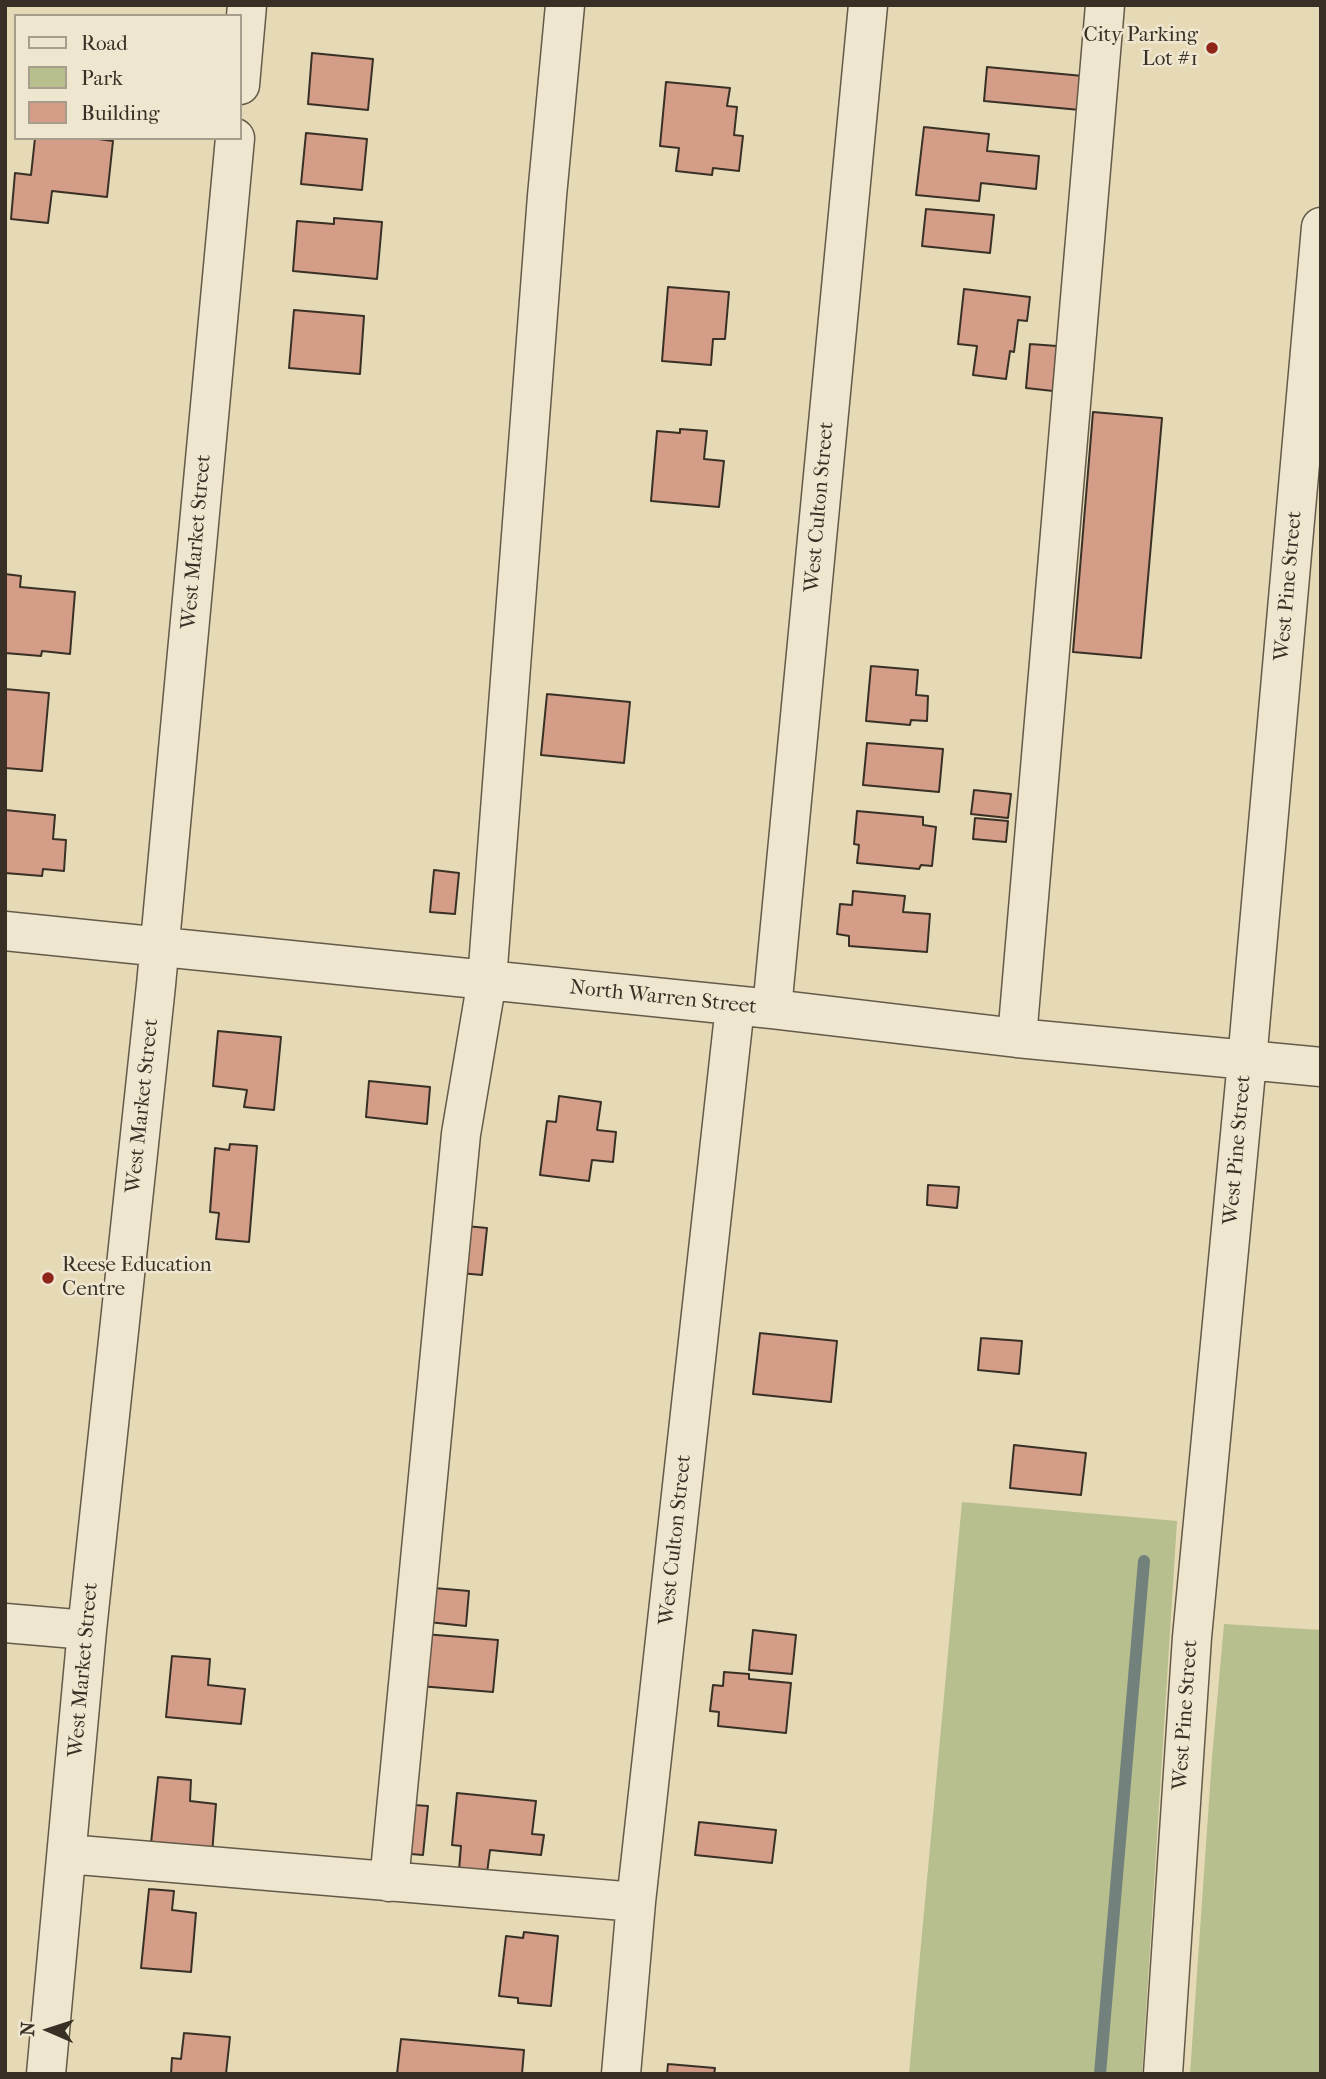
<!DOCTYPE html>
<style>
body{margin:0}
#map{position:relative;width:1326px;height:2079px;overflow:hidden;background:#e6d9b6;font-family:"IM FELL French Canon",serif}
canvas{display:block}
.frame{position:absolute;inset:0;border:7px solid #383025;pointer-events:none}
.legend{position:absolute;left:14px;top:14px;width:228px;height:126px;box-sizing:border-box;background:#efe6d0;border:2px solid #a69d8c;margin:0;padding:9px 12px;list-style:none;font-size:21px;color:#383025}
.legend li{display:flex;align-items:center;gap:14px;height:35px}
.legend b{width:35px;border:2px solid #a69d8c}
.north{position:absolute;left:14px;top:1995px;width:70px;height:70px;-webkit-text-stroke:5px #efe6d0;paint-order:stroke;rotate:273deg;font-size:19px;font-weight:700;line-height:28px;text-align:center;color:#383025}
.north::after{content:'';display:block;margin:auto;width:24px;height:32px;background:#383025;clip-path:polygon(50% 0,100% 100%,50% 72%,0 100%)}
</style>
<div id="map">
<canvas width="1326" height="2079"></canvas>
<div class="frame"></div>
<ul class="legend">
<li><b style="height:9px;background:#efe6d0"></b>Road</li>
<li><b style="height:19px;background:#b6bf8d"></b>Park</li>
<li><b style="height:19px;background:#d39d87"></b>Building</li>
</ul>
<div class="north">N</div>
</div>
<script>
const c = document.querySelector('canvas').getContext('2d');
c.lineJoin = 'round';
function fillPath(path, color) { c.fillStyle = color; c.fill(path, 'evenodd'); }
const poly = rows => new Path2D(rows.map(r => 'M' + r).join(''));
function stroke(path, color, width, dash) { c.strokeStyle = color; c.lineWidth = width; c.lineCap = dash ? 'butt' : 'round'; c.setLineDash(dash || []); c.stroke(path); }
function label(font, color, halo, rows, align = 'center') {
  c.font = font + ' "IM FELL French Canon",serif'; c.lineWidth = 5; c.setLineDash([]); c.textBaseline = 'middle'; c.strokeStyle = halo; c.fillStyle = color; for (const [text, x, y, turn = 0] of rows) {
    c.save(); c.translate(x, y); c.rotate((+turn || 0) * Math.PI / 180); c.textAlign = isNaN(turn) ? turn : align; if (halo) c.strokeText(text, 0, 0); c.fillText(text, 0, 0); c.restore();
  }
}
const green = poly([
 [962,1502,1177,1521,1142,2074,909,2074],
 [1224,1624,1321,1630,1321,2074,1190,2074,1212,1758]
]);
const stream = poly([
 [1100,2074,1144,1561]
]);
const building = poly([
 [312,53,373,59,368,110,308,104,312,53],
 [987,67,1083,76,1080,110,984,101,987,67],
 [666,82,730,88,727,106,737,107,734,135,743,136,739,171,713,168,712,175,676,171,679,148,660,146,666,82],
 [924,127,989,134,987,151,1039,156,1036,189,981,183,979,201,916,195,924,127],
 [306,133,367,139,362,190,301,184,306,133],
 [35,138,91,138,113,141,107,197,52,191,48,223,11,219,15,173,31,175,35,138],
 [926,209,994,215,990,253,922,246,926,209],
 [334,218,382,222,377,279,293,271,297,221,334,224,334,218],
 [668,287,729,292,725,339,713,339,711,365,662,361,668,287],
 [964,289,1030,297,1027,321,1018,320,1014,352,1010,351,1006,379,973,375,977,346,958,344,964,289],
 [294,310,364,316,360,374,289,368,294,310],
 [1030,344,1057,346,1053,391,1026,388,1030,344],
 [1093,412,1162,418,1141,658,1073,652,1093,412],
 [680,429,707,431,704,459,724,461,719,507,651,501,657,431,680,433,680,429],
 [5,574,21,576,20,587,75,592,70,654,42,651,41,656,5,653,5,574],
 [871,666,918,670,916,695,928,696,927,721,911,720,910,725,866,721,871,666],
 [5,689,49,693,42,771,5,768,5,689],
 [547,694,630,702,624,763,541,755,547,694],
 [867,743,943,749,939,792,863,785,867,743],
 [974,790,1011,794,1008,818,971,814,974,790],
 [5,810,55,815,53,839,66,840,64,871,43,869,42,876,5,873,5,810],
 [857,811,923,817,923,825,936,827,932,866,921,865,919,869,857,863,859,845,854,844,857,811],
 [975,818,1008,821,1006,842,973,839,975,818],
 [434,870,459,873,455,914,430,912,434,870],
 [853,891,905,896,903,912,930,914,927,952,849,946,849,936,837,934,840,904,852,905,853,891],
 [218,1031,281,1037,274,1110,244,1107,247,1090,213,1086,218,1031],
 [369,1081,430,1087,427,1124,366,1117,369,1081],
 [559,1096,601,1102,597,1130,616,1132,613,1162,592,1160,589,1181,540,1175,547,1121,556,1122,559,1096],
 [230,1144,257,1146,249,1242,216,1239,219,1213,210,1212,215,1148,229,1150,230,1144],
 [928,1185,959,1187,957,1208,927,1205,928,1185],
 [466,1226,487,1228,482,1275,460,1273,466,1226],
 [760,1333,837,1341,831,1402,753,1394,760,1333],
 [981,1338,1022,1341,1019,1374,978,1370,981,1338],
 [1014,1445,1086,1453,1081,1495,1010,1488,1014,1445],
 [422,1587,469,1591,466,1626,419,1621,422,1587],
 [753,1630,796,1635,792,1674,749,1670,753,1630],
 [424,1634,498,1640,493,1692,419,1686,424,1634],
 [172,1656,210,1659,208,1685,245,1689,241,1724,166,1717,172,1656],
 [724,1672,749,1674,749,1679,791,1683,786,1733,718,1726,719,1712,710,1711,713,1685,723,1686,724,1672],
 [158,1777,191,1780,190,1801,216,1804,212,1854,150,1853,158,1777],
 [457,1793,536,1801,532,1834,544,1835,541,1855,490,1850,487,1873,459,1870,461,1846,452,1845,457,1793],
 [401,1804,428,1806,423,1855,398,1853,401,1804],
 [699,1822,776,1830,772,1863,695,1855,699,1822],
 [149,1889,174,1891,172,1910,196,1913,191,1972,141,1968,149,1889],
 [524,1932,558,1936,551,2006,518,2003,518,1998,499,1996,506,1936,523,1938,524,1932],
 [184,2033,230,2037,226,2074,171,2074,172,2058,181,2059,184,2033],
 [401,2039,524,2050,522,2074,397,2074,401,2039],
 [668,2064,715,2068,714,2074,667,2074,668,2064]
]);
const minor = poly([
 [240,85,247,5],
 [5,931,772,1009,1017,1038,1321,1067],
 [772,1009,868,5],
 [1017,1038,1105,5],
 [5,1623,87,1630],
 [67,1854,636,1902],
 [389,1882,461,1134,487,980,547,196,565,5],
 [46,2074,87,1630,156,985,235,138],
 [621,2074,636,1902,735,1006],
 [1163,2074,1192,1637,1247,1061,1321,227]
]);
const markers = [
 [1212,48,7,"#8f2418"],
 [48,1278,7,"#8f2418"]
];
const poiNames = [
 ["City Parking",1198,36],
 ["Lot #1",1198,60],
 ["Reese Education",62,1266,"left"],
 ["Centre",62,1290,"left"]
];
const streetNames = [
 ["West Culton Street",820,507,-85],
 ["West Market Street",197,542,-85],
 ["West Pine Street",1289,586,-85],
 ["North Warren Street",663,998,6],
 ["West Market Street",143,1106,-84],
 ["West Pine Street",1238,1150,-85],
 ["West Culton Street",676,1540,-84],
 ["West Market Street",84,1670,-85],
 ["West Pine Street",1186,1715,-86]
];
fillPath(green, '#b6bf8d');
stroke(stream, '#73817d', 12);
fillPath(building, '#d39d87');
stroke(building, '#383025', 2);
stroke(minor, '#645a49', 41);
stroke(minor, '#efe6d0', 38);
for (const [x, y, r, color] of markers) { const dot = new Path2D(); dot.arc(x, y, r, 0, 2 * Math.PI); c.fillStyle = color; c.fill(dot); stroke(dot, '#efe6d0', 2.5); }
label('21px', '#383025', '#efe6d0', poiNames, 'right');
label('21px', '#383025', '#efe6d0', streetNames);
</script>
